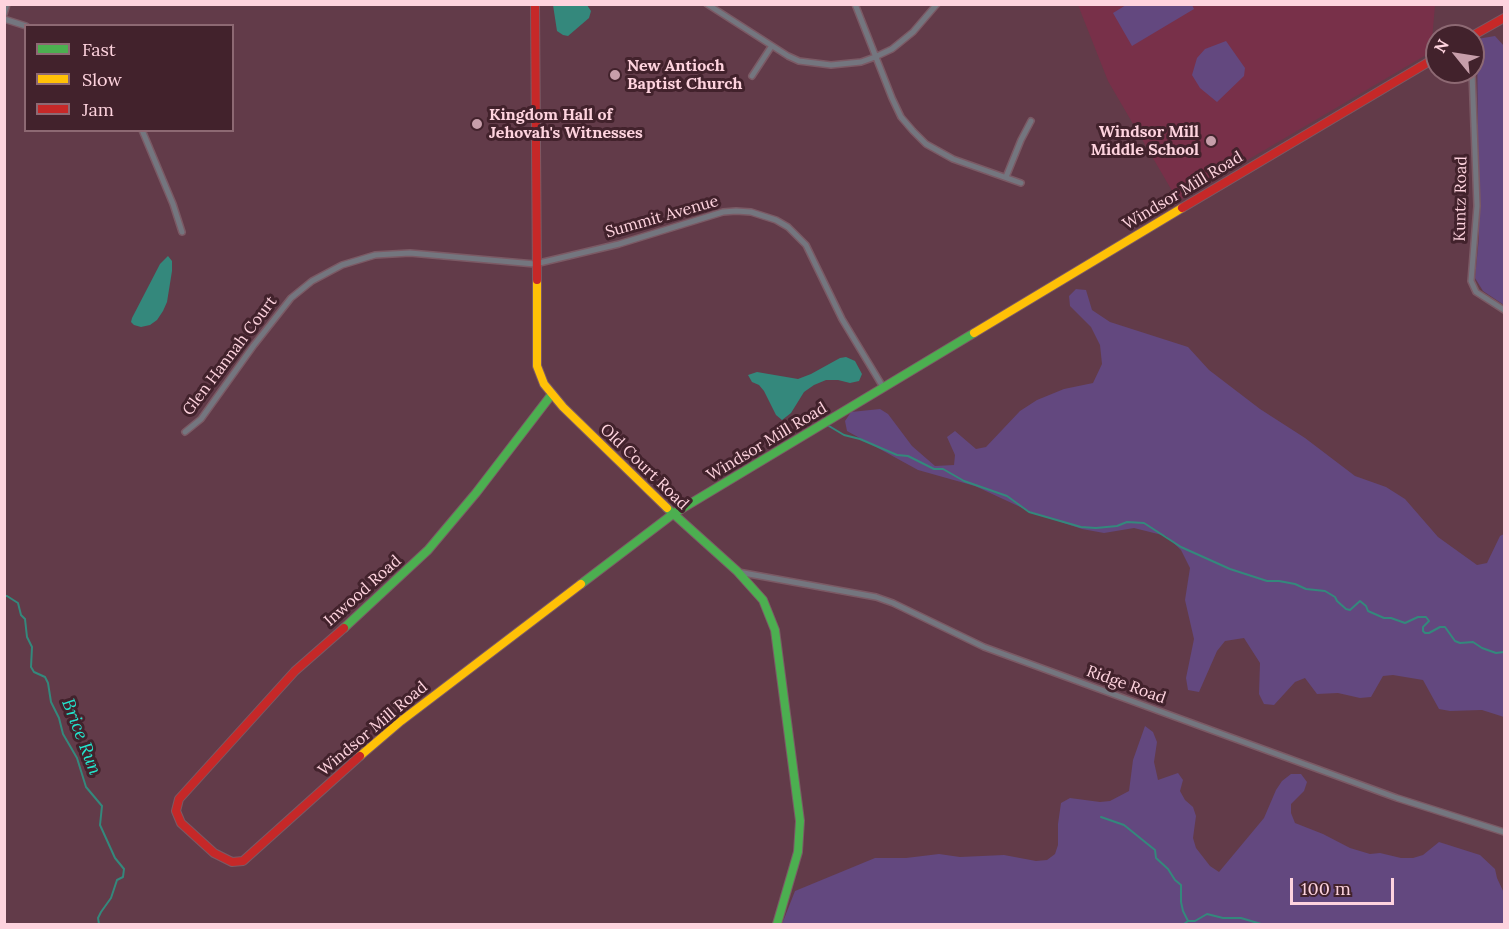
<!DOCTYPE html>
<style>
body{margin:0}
#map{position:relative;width:1509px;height:929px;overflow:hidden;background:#623b49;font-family:Lora,serif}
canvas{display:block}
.frame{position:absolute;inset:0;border:6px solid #fed3de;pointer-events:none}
.legend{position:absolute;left:24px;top:24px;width:210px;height:108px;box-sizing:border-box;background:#42222c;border:2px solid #8d6973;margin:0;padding:8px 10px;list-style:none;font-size:18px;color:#fed3de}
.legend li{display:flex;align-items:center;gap:12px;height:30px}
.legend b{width:30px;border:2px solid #8d6973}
.north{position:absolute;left:1425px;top:24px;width:60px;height:60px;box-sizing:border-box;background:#42222c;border:2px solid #8d6973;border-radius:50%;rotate:300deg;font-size:16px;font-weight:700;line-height:24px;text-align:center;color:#fed3de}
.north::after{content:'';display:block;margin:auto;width:21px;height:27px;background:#c79eaa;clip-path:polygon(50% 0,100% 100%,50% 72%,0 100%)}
.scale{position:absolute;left:1290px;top:878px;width:104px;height:27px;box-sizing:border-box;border:3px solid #fed3de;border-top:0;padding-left:8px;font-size:18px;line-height:21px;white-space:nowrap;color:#fed3de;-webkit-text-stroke:4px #42222c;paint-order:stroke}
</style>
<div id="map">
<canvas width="1509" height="929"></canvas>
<div class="frame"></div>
<ul class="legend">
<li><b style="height:8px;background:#4caf50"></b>Fast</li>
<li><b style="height:8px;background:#ffc107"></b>Slow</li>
<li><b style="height:8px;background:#c62828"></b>Jam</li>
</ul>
<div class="north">N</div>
<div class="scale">100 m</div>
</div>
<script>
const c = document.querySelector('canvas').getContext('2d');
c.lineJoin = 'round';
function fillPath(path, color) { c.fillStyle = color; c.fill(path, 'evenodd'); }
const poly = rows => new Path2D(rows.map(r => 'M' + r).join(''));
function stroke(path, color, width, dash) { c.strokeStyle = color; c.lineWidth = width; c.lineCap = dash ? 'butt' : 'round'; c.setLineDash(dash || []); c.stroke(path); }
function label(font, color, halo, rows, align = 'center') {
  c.font = font + ' Lora,serif'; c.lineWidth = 6; c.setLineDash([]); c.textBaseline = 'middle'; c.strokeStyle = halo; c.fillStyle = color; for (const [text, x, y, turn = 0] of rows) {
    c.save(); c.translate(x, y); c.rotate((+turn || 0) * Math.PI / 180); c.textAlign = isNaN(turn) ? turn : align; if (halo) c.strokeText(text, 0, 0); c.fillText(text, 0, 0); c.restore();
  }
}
const built = poly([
 [1078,5,1435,5,1431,52,1178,201,1108,81]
]);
const green = poly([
 [1126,5,1192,5,1194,9,1132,46,1113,13],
 [1495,36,1504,46,1504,305,1483,291,1475,278,1479,237,1477,39],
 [1226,41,1245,68,1244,76,1217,102,1200,88,1192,75,1197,58,1205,49],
 [1076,289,1086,290,1092,310,1110,322,1188,347,1209,370,1260,409,1305,438,1355,476,1386,487,1405,499,1438,537,1477,565,1487,563,1500,536,1504,534,1504,717,1482,710,1450,711,1439,709,1423,680,1393,675,1383,676,1371,697,1360,698,1338,693,1317,694,1305,678,1295,682,1274,705,1264,704,1259,694,1260,663,1244,638,1225,641,1217,651,1199,692,1188,690,1186,678,1194,639,1185,600,1190,568,1181,550,1166,536,1134,528,1104,533,1082,529,1031,512,975,486,918,470,847,431,845,421,851,412,880,409,888,414,912,446,935,466,954,465,955,455,947,437,955,431,976,449,986,447,1020,411,1037,400,1064,389,1093,383,1102,364,1100,345,1091,327,1070,306,1069,296],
 [1145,726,1153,732,1157,742,1154,762,1158,780,1178,773,1183,780,1180,791,1185,800,1193,807,1196,816,1193,838,1196,848,1210,866,1219,872,1264,818,1276,790,1282,781,1291,774,1301,774,1307,782,1304,791,1291,804,1291,813,1295,823,1323,834,1350,848,1370,854,1380,853,1401,858,1413,858,1423,855,1439,842,1480,855,1495,869,1497,878,1504,893,1504,924,782,924,795,891,875,858,906,858,939,854,960,857,1004,855,1036,861,1047,860,1055,854,1058,845,1058,824,1061,803,1070,798,1100,802,1110,801,1129,791,1133,760]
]);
const water = poly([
 [553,5,587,5,591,11,589,18,568,36,563,35,557,31],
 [168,256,172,261,172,271,167,302,163,311,157,320,150,325,141,327,134,325,131,322,132,318,160,264],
 [846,357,855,361,862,374,859,381,850,383,838,380,826,380,814,385,804,392,791,413,782,420,776,415,764,391,759,385,752,382,748,375,757,372,798,379,811,374,840,358]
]);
const stream = poly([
 [829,426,844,435,860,439,897,455,908,456,934,469,943,469,964,481,1007,496,1029,512,1081,527,1096,528,1117,526,1127,522,1144,523,1181,547,1230,569,1267,581,1279,581,1295,584,1306,589,1325,591,1335,597,1337,601,1346,609,1350,610,1360,601,1366,606,1368,611,1384,618,1391,618,1405,623,1418,617,1426,617,1429,621,1423,627,1423,631,1425,633,1429,633,1440,627,1445,627,1455,641,1460,643,1473,642,1482,648,1496,653,1504,652],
 [4,596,7,596,18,603,21,615,25,619,27,637,32,647,31,667,34,672,45,677,48,683,51,702,59,718,63,734,77,758,86,787,102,806,100,825,115,858,124,869,123,877,117,880,111,898,101,912,98,918,99,924],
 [1101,817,1124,825,1155,850,1156,858,1168,869,1175,880,1181,885,1181,902,1183,911,1188,921],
 [1184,924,1188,921,1195,921,1207,914,1223,918,1241,918,1261,924],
 [1271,924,1280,924]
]);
const street = poly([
 [707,4,788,56,799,61,831,65,861,62,875,57,892,49,913,32,937,4],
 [855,4,892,98,901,117,913,131,926,144,953,159,1021,183],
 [4,14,7,4],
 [4,19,26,26],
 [1472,72,1477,206,1471,281,1476,292,1504,310],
 [752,76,771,47],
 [142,130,173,204,182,232],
 [1006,177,1021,140,1031,121],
 [185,432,201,419,254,345,291,298,312,281,342,265,375,255,410,253,535,264,619,244,723,212,736,211,751,212,776,220,788,227,806,245,842,319,883,387],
 [738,572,876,597,893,603,984,647,1397,798,1504,832]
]);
const fast = poly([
 [667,508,737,571,763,600,775,630,800,821,798,852,777,924],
 [581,584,673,514,974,333],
 [344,628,428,550,476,493,552,394]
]);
const slow = poly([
 [537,280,537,366,544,384,563,407,667,508],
 [974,333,1182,208],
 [360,756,401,721,581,584]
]);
const jam = poly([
 [535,4,537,280],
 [1472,36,1504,18],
 [1182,208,1437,57],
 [344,628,295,671,179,799,176,811,181,823,214,853,232,862,243,861,360,756]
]);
const markers = [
 [615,75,6,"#c79eaa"],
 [477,124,6,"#c79eaa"],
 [1211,141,6,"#c79eaa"]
];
const poiNames = [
 ["New Antioch",627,66],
 ["Baptist Church",627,84],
 ["Kingdom Hall of",489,115],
 ["Jehovah's Witnesses",489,133],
 ["Windsor Mill",1199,132,"right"],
 ["Middle School",1199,150,"right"]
];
const streetNames = [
 ["Windsor Mill Road",1183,191,-31],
 ["Kuntz Road",1461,199,-89],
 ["Summit Avenue",662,217,-16],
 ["Glen Hannah Court",230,356,-53],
 ["Windsor Mill Road",767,442,-31],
 ["Old Court Road",644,467,44],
 ["Inwood Road",363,591,-42],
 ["Ridge Road",1126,685,20],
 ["Windsor Mill Road",373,729,-40]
];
const waterNames = [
 ["Brice Run",81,737,69]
];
fillPath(built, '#783049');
fillPath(green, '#63487f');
fillPath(water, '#34887c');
stroke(stream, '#34887c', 2);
stroke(street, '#7b5a65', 8);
stroke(fast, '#7b5a65', 10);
stroke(slow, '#7b5a65', 10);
stroke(jam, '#7b5a65', 10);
stroke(street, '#74767f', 5);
stroke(fast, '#4caf50', 8);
stroke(slow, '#ffc107', 8);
stroke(jam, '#c62828', 8);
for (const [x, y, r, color] of markers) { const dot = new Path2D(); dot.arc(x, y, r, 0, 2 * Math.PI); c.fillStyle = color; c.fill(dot); stroke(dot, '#42222c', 2); }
label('bold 16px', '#fed3de', '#42222c', poiNames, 'left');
label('16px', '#fed3de', '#42222c', streetNames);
label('italic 18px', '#23e4cc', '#42222c', waterNames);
</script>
